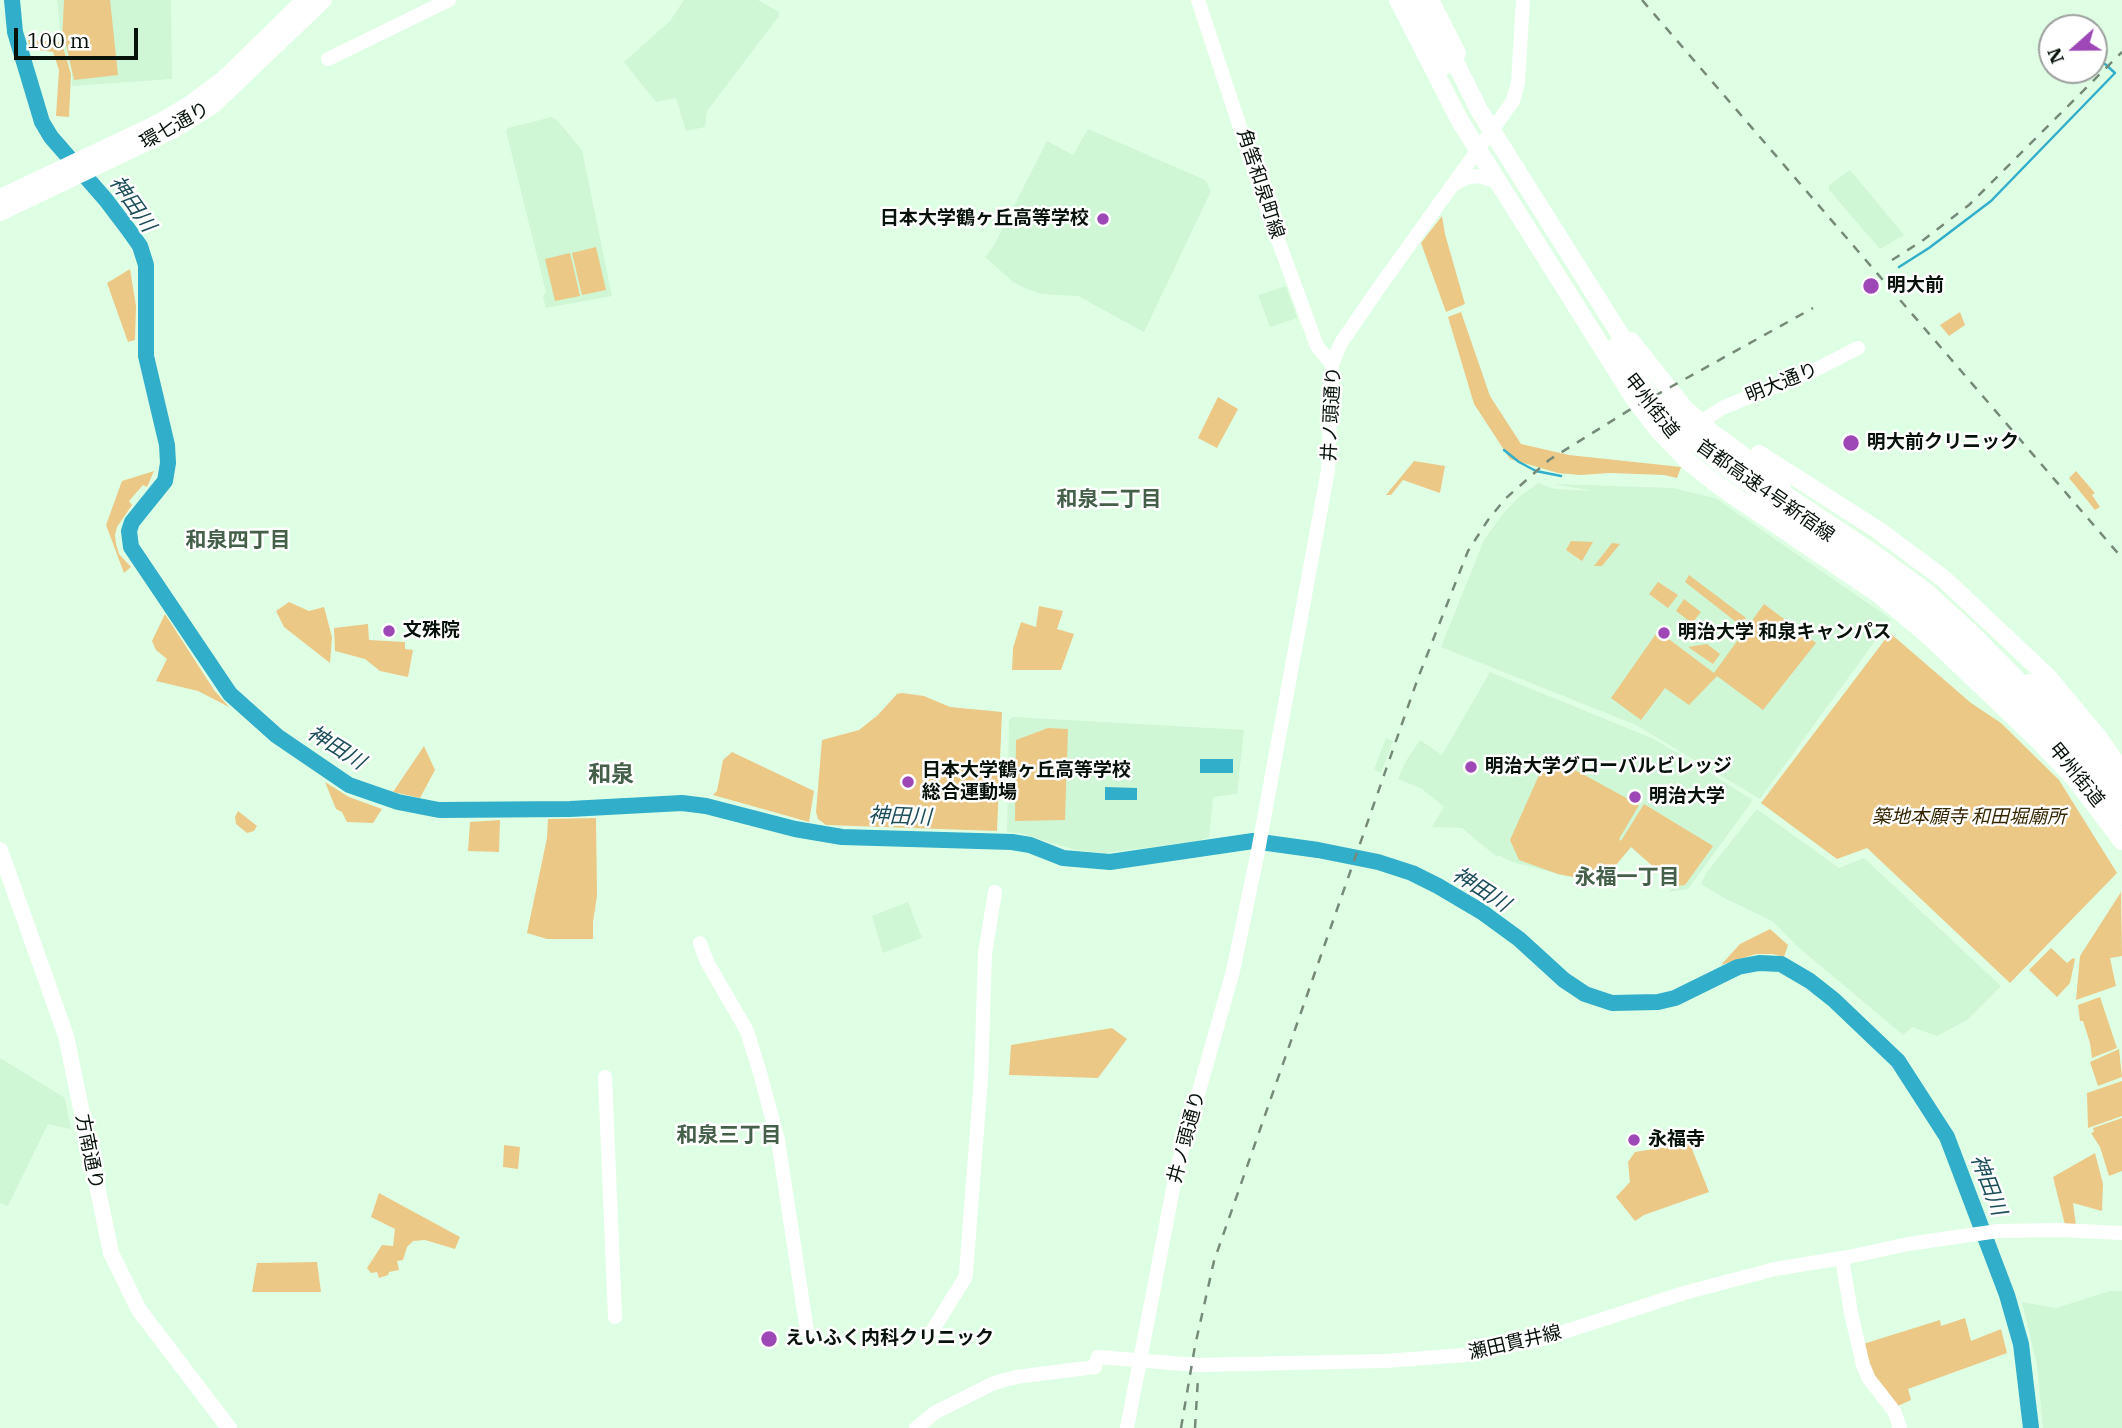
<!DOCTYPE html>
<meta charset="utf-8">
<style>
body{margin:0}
#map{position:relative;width:2122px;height:1428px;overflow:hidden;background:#dfffe4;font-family:"IBM Plex Serif",serif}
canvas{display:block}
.north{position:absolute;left:2038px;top:14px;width:70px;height:70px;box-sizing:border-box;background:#fff;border:2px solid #9ca09d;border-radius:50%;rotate:249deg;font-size:19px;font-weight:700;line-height:28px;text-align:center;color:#07120a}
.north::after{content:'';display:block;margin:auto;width:24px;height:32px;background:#9d48b6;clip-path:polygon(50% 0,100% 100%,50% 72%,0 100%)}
.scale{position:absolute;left:14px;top:28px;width:124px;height:32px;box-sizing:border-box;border:4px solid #07120a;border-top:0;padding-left:9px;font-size:21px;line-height:24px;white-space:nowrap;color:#07120a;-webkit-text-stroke:5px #fff;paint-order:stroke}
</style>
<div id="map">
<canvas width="2122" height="1428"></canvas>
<div class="north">N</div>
<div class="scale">100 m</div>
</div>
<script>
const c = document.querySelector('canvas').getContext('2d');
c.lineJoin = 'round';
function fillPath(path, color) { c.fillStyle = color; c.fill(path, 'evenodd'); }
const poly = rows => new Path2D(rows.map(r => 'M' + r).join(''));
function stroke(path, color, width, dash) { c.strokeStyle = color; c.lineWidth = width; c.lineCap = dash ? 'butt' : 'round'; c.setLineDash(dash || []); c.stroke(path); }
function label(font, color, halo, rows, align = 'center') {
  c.font = font + ' "IBM Plex Serif","Noto Sans JP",serif'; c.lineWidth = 5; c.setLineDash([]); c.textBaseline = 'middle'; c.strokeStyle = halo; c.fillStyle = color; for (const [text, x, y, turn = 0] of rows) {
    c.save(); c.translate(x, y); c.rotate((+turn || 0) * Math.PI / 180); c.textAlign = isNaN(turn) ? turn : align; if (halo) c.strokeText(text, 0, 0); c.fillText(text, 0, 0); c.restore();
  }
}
const built = poly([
 [57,0,171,0,172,79,72,86,72,73,61,41],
 [684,0,758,0,779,12,779,16,707,111,705,127,686,131,676,98,656,102,624,62,670,21],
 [552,117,557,120,582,150,612,296,546,308,543,297,546,292,506,131,508,128],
 [1088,129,1205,180,1211,191,1144,332,1078,296,1042,294,1029,290,1013,282,985,257,993,247,1047,141,1073,155],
 [1850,170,1904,235,1880,249,1829,190,1829,185],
 [1286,286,1297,318,1270,327,1258,295],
 [1538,483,1555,489,1594,491,1553,484,1673,488,1715,498,1891,619,1760,799,1636,725,1441,647,1484,540,1502,515,1519,497],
 [1490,672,1654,739,1753,800,1688,889,1668,892,1675,886,1631,847,1606,877,1583,879,1558,874,1513,862,1498,855,1497,857,1462,828,1432,827,1444,807,1422,789,1398,779,1406,761,1420,740,1442,755],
 [1013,717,1244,730,1237,794,1213,797,1209,837,1199,841,1105,853,1076,850,1019,833,1007,832,1009,720],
 [1386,738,1393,741,1381,773,1374,770],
 [1757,809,1839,868,1864,858,2001,986,1967,1020,1937,1036,1912,1027,1903,1035,1798,947,1772,921,1724,898,1701,884,1707,872],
 [908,902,922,938,883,953,872,916],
 [0,1058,65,1098,71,1129,48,1124,8,1206,0,1203],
 [2110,1291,2122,1291,2122,1428,2043,1428,2037,1365,2022,1302,2056,1308]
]);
const green = poly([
 [64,0,110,0,118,75,74,80,66,44,62,40],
 [28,40,60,42,63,47,71,74,69,117,56,116,59,70,53,52,30,49],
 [1442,216,1445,234,1465,304,1446,312,1421,243],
 [596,247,606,290,582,295,572,253],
 [570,253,580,296,555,301,545,259],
 [130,269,136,306,135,340,128,342,107,283],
 [1461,312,1490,396,1521,444,1569,455,1681,467,1677,478,1664,475,1610,473,1580,475,1558,473,1510,459,1474,404,1448,317],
 [1960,312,1965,325,1949,336,1940,325],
 [1218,397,1238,409,1217,448,1198,438],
 [1414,461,1445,466,1440,493,1403,480,1391,495,1386,495],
 [154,471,147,487,143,485,129,501,132,505,117,527,115,535,116,544,119,554,131,567,124,573,106,525,122,481],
 [2076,471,2095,493,2092,495,2100,507,2095,510,2069,478],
 [1571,541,1593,542,1582,561,1566,550],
 [1612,543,1620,544,1602,566,1594,566],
 [1689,575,1746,618,1740,625,1685,582],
 [1658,582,1678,595,1668,608,1649,594],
 [1684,599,1701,612,1692,623,1676,611],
 [289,602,309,611,324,607,332,637,330,663,284,627,276,611],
 [1764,604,1816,643,1763,710,1717,676,1689,705,1665,688,1641,720,1611,698,1658,631,1714,673],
 [1039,606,1063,611,1057,629,1074,634,1061,670,1012,670,1013,648,1021,622,1036,627],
 [165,614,214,690,229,707,198,691,156,681,167,659,156,650,152,641],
 [368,624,369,640,405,642,405,649,413,650,408,677,380,671,365,659,335,651,334,628],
 [1890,633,1971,703,2001,723,2059,780,2117,873,2010,983,1867,848,1837,859,1761,803],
 [1707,644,1720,654,1713,664,1688,647],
 [902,693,924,696,950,707,1002,712,997,831,826,825,818,819,816,812,822,740,859,730,878,715,897,694],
 [1048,728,1068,729,1065,820,1015,821,1016,740],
 [424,746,435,770,420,798,393,792],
 [732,752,814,791,809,822,713,795,717,791,723,760],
 [1548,755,1639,805,1619,839,1621,841,1644,804,1713,846,1685,885,1675,886,1631,847,1606,877,1583,879,1558,874,1519,860,1510,840],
 [325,782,349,797,382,809,373,823,347,822,342,812,336,809],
 [238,811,257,826,254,831,247,833,236,824,235,817],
 [596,818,597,896,593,922,593,939,547,939,527,933,547,838,548,819],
 [500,820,499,852,468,851,470,822],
 [2121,892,2122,956,2110,958,2116,986,2076,1000,2080,956],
 [1770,929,1788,945,1784,957,1773,954,1756,954,1721,965,1740,944],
 [2051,948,2067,963,2073,958,2075,959,2070,983,2057,997,2029,970],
 [2100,997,2117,1048,2092,1058,2090,1043,2083,1021,2080,1021,2078,1005],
 [1112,1028,1127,1039,1098,1078,1009,1075,1011,1045],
 [2119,1049,2122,1077,2098,1086,2090,1062],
 [2122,1081,2122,1116,2088,1128,2087,1093],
 [2122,1118,2122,1171,2109,1176,2100,1147,2091,1133,2094,1132,2093,1128],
 [1685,1144,1690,1144,1709,1192,1644,1215,1635,1221,1616,1197,1630,1182,1628,1162,1635,1152],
 [504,1145,520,1147,518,1169,503,1167],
 [2095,1153,2103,1184,2102,1211,2073,1203,2076,1226,2065,1225,2053,1177],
 [379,1193,460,1237,455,1249,425,1240,413,1241,407,1247,403,1260,397,1261,399,1270,389,1272,388,1275,379,1278,377,1272,371,1273,367,1268,382,1245,393,1246,395,1229,371,1217],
 [317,1262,321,1292,252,1292,257,1263],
 [1965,1318,1971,1341,2001,1329,2007,1353,1908,1389,1911,1400,1898,1406,1873,1379,1863,1344,1940,1320,1941,1326]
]);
const water = poly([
 [1200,759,1233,759,1233,773,1200,773],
 [1105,787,1137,788,1137,800,1105,800]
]);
const stream = poly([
 [1899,267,1929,248,1991,201,2115,73,2105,64],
 [1504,450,1519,462,1536,471,1561,476]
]);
const river = poly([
 [12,0,15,32,42,122,51,137,106,200,128,229,140,246,146,265,146,356,167,445,168,463,165,481,132,522,129,531,131,547,230,694,277,736,349,785,398,802,439,810,570,809,682,803,706,806,795,829,842,837,1012,842,1030,845,1063,858,1110,862,1253,841,1318,850,1378,862,1412,873,1438,886,1482,912,1519,939,1564,980,1585,994,1612,1003,1658,1002,1675,998,1738,967,1759,963,1781,964,1810,981,1834,1000,1898,1061,1947,1137,2007,1295,2021,1344,2031,1428]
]);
const secondary = poly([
 [1198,0,1271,221,1310,327,1317,346,1332,364],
 [328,59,449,0],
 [1455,184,1465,178,1478,176,1496,181],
 [1707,418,1722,408,1813,371,1858,348],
 [700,943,707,962,747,1031,760,1073,778,1140,807,1331],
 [605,1077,615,1317],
 [1842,1258,1851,1313,1863,1365,1869,1379,1894,1411,1900,1428],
 [927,1339,965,1278,966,1273,981,1078,985,953,995,892],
 [916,1428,936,1412,994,1383,1016,1377,1095,1367,1098,1357,1197,1365,1385,1361,1465,1355,1539,1340,1684,1293,1775,1269,1848,1257,1908,1244,1998,1231,2059,1230,2122,1233],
 [1127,1428,1177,1168,1233,971,1258,851,1328,470,1332,364,1341,343,1380,286,1513,101,1518,83,1523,0]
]);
const primary = poly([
 [0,197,159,122,188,105,223,79,304,0],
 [0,213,178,128,214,105,324,0],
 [0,850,66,1036,111,1253,139,1310,229,1428]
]);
const highway = poly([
 [1398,0,1460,121,1635,400,1659,431,1688,461,1718,485,1880,595,1929,636,2040,742,2076,780,2122,841],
 [1412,0,1444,66],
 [1430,0,1457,53],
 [1447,46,1479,110,1509,158,1633,355],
 [1631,341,1684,408,1711,432,1782,484],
 [1615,347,1651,397,1691,439,1728,469,1775,501],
 [1759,454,1878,530,1944,579,2048,677,2098,737,2122,771],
 [1766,482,1873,553,1924,590,1970,632,2033,696],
 [1758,500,1865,567,1914,603,1959,644,2017,705],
 [2029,683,2110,770],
 [2014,692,2072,752,2122,816],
 [2098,764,2122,794]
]);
const rail = poly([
 [1642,0,2122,558],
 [1892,260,1922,241,1969,205,2122,52],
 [1181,1428,1195,1346,1214,1261,1418,678,1468,551,1488,520,1505,499,1549,460,1631,409,1813,308],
 [1195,1428,1198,1378]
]);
const markers = [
 [1103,219,7,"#9d48b6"],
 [1871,286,9,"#9d48b6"],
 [1851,443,9,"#9d48b6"],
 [389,631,7,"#9d48b6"],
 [1664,633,7,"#9d48b6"],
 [1471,767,7,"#9d48b6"],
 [908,782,7,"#9d48b6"],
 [1635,797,7,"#9d48b6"],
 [1634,1140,7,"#9d48b6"],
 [769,1339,9,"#9d48b6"]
];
const streetNames = [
 ["環七通り",175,126,-29],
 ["角筈和泉町線",1260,184,72],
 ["明大通り",1782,383,-22],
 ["甲州街道",1651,406,52],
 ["井ノ頭通り",1332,414,-87],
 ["首都高速4号新宿線",1765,491,35],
 ["甲州街道",2076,775,51],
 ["井ノ頭通り",1187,1137,-75],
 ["方南通り",89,1152,79],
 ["瀬田貫井線",1515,1343,-13]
];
const poiNames = [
 ["日本大学鶴ヶ丘高等学校",1089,219,"right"],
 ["明大前",1887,286],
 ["明大前クリニック",1867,443],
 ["文殊院",403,631],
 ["明治大学 和泉キャンパス",1678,633],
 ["明治大学グローバルビレッジ",1485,767],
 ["日本大学鶴ヶ丘高等学校",922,771],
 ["総合運動場",922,793],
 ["明治大学",1649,797],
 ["永福寺",1648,1140],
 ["えいふく内科クリニック",785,1339]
];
const parkNames = [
 ["築地本願寺 和田堀廟所",1969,818]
];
const waterNames = [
 ["神田川",132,204,55],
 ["神田川",336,748,32],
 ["神田川",900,817,2],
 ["神田川",1481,890,33],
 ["神田川",1988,1185,69]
];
const neighbourhoodNames = [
 ["和泉二丁目",1109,500],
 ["和泉四丁目",238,541],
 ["永福一丁目",1627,878],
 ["和泉三丁目",729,1136]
];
const quarterNames = [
 ["和泉",611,775]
];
fillPath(built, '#cff6d5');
fillPath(green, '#ebc885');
fillPath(water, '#31aeca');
stroke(stream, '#31aeca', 2.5);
stroke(river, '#31aeca', 16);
stroke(secondary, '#fff', 14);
stroke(primary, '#fff', 16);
stroke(highway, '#fff', 18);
stroke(rail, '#758a79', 2.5, [9, 9]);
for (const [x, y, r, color] of markers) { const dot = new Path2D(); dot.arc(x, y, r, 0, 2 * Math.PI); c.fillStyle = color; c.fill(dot); stroke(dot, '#fff', 2.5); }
label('19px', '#07120a', '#fff', streetNames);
label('bold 19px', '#07120a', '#fff', poiNames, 'left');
label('italic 19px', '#362601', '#fff', parkNames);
label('italic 21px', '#1c4e5a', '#fff', waterNames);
label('bold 21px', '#446049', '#fff', neighbourhoodNames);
label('bold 23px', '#446049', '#fff', quarterNames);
</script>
